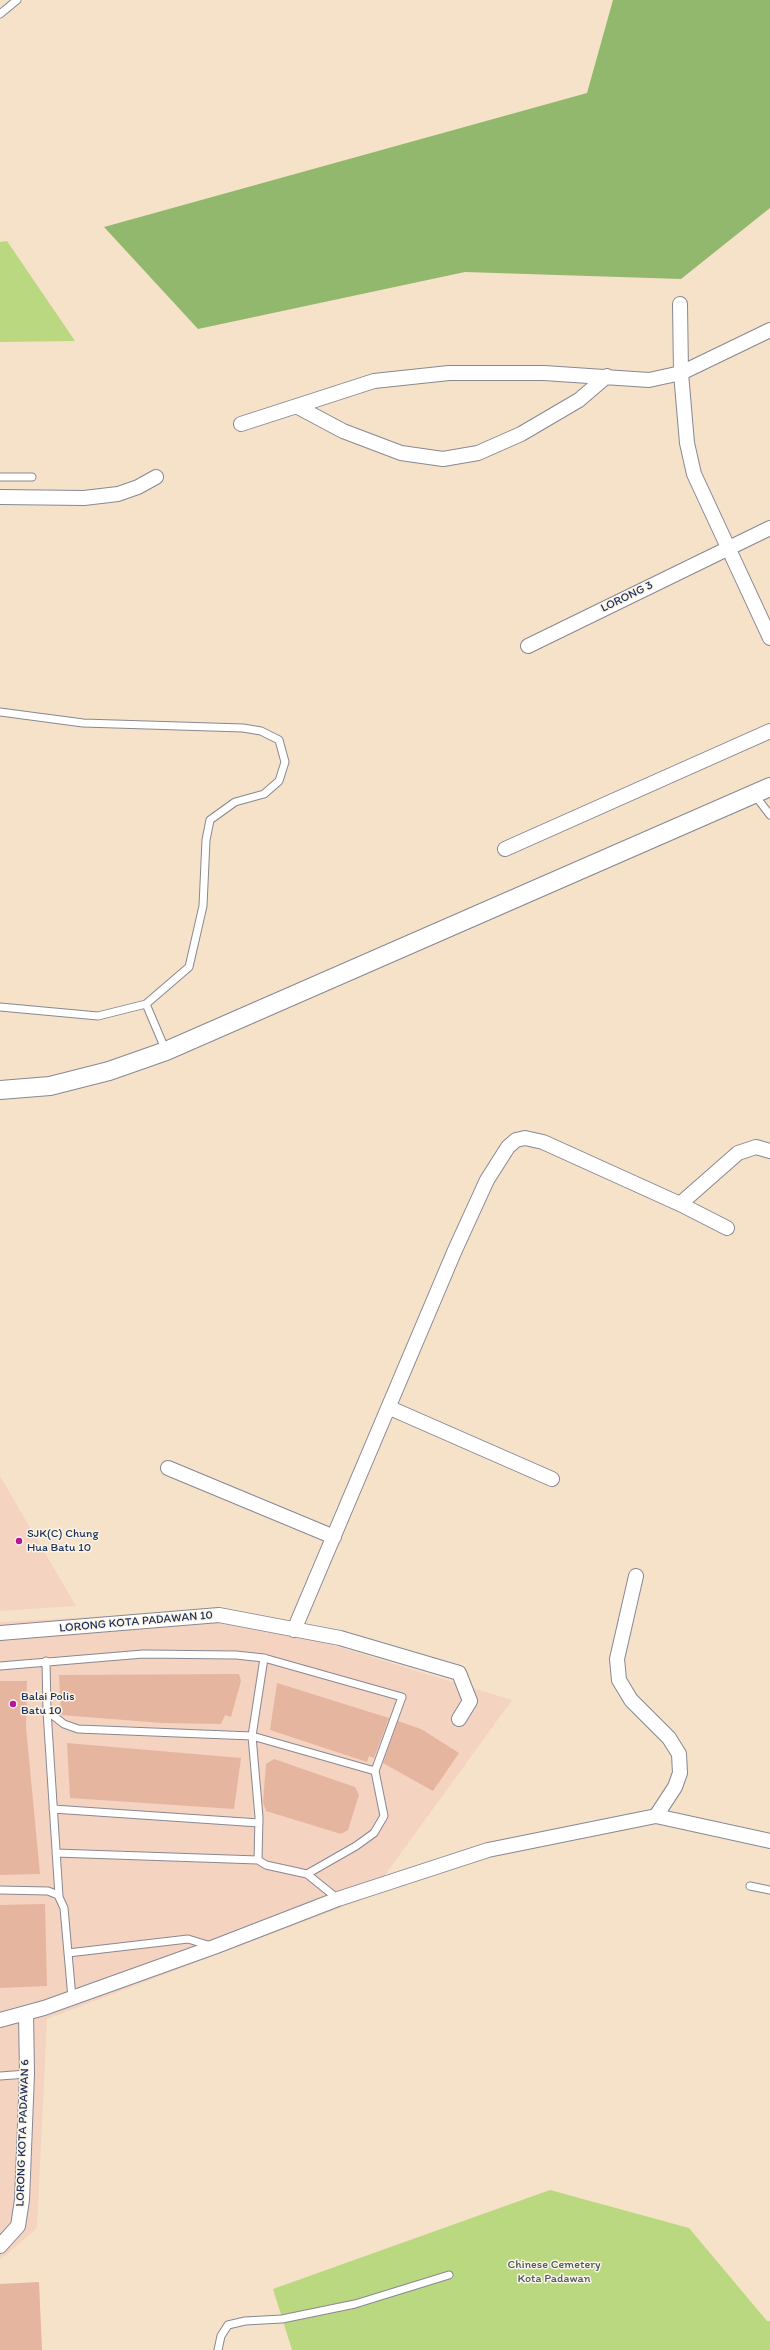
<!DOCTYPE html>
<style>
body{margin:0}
canvas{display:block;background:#f6e2c8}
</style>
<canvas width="770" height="2350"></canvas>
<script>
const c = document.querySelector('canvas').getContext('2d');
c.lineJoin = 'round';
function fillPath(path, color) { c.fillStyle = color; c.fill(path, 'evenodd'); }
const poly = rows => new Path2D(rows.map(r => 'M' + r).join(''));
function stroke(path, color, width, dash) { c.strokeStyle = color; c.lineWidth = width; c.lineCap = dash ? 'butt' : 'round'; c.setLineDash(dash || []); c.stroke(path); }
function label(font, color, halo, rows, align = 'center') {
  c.font = font + ' Itim,sans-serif'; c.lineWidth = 3; c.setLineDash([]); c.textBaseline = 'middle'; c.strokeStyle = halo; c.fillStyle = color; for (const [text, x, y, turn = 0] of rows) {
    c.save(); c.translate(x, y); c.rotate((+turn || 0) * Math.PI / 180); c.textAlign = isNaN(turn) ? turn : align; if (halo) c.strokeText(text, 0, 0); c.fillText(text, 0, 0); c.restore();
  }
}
const built = poly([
 [0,1476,76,1606,0,1611],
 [218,1610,512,1700,369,1897,47,2019,37,2228,0,2260,0,1622]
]);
const green = poly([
 [7,241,75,341,0,342,0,242],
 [550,2190,689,2228,767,2321,770,2321,770,2350,292,2350,273,2289]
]);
const forest = poly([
 [613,0,770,0,770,208,681,279,465,272,198,329,104,227,587,93]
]);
const building = poly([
 [239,1674,241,1681,231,1717,225,1715,221,1724,162,1723,61,1715,59,1675],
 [0,1681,27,1681,26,1727,40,1874,0,1875],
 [277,1683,389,1718,374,1758,369,1756,367,1762,270,1730],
 [398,1721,421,1729,459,1753,433,1791,383,1763],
 [67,1743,241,1758,234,1809,70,1798],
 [274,1759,355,1787,359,1795,348,1830,341,1834,266,1811,263,1802,266,1764],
 [45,1904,47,1986,0,1988,0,1905],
 [39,2282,42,2350,0,2350,0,2284]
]);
const service = poly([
 [0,14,17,0],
 [0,477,32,477],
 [0,712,83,723,243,728,261,731,279,740,285,762,279,781,264,794,235,802,210,820,206,840,203,906,189,967,146,1004,98,1016,0,1007],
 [754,794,770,815],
 [146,1004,166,1051],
 [264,1658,252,1736,259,1817,258,1860,266,1865,307,1874,338,1899],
 [46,1661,47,1711,64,1724,78,1729,252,1736,375,1771],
 [0,1666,143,1654,236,1655,264,1658,402,1697,375,1771,384,1816,374,1833,356,1846,307,1874],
 [47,1711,59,1896],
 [53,1809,259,1823],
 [56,1853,258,1860],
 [750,1886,770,1890],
 [0,1890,48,1891,58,1895,64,1908,72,1998],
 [68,1953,188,1939,211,1946],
 [0,2076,27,2074],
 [218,2350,221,2336,228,2325,245,2321,282,2319,355,2304,449,2275]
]);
const minor = poly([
 [680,304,681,373,687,443,694,474,770,638],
 [298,407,343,431,401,453,443,459,478,453,521,434,579,400,607,376],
 [241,424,374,381,449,373,544,373,649,380,681,373,770,330],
 [0,497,84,498,118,494,138,487,156,477],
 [528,646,770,528],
 [505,849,770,731],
 [680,1204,738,1153,756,1147,770,1151],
 [390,1408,552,1479],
 [168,1468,334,1537],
 [636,1576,617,1659,619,1680,631,1700,669,1738,679,1754,680,1773,675,1787,656,1816],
 [294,1630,455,1250,487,1180,508,1147,516,1140,525,1138,543,1142,680,1204,727,1228],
 [0,1633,219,1615,340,1638,459,1673,470,1701,459,1719],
 [0,2020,44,2008,214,1947,338,1899,488,1850,656,1816,770,1841],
 [0,2246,18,2226,22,2200,27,2074,26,2013]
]);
const tertiary = poly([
 [0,1090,50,1086,109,1071,166,1051,770,787]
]);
const markers = [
 [19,1541,4,"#b5179e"],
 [13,1704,4,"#b5179e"]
];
const streetNames = [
 ["LORONG 3",627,597,-26],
 ["LORONG KOTA PADAWAN 10",136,1622,-5],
 ["LORONG KOTA PADAWAN 6",23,2133,-88]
];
const poiNames = [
 ["SJK(C) Chung",27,1534],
 ["Hua Batu 10",27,1548],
 ["Balai Polis",21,1697],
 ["Batu 10",21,1711]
];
const parkNames = [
 ["Chinese Cemetery",554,2265],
 ["Kota Padawan",554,2279]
];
fillPath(built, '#f5d3c1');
fillPath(green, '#b9d87f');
fillPath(forest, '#92b86e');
fillPath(building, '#e6b5a0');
stroke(service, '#888893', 9);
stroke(minor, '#888893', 16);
stroke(tertiary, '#888893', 20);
stroke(service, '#fff', 7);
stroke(minor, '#fff', 14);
stroke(tertiary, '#fff', 18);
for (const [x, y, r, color] of markers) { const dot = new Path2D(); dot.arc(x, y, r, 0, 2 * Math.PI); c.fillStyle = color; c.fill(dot); stroke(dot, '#fcf5e5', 1.5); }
label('12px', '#1b2f5e', '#fcf5e5', streetNames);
label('12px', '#1b2f5e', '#fcf5e5', poiNames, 'left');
label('12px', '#425966', '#fcf5e5', parkNames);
</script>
